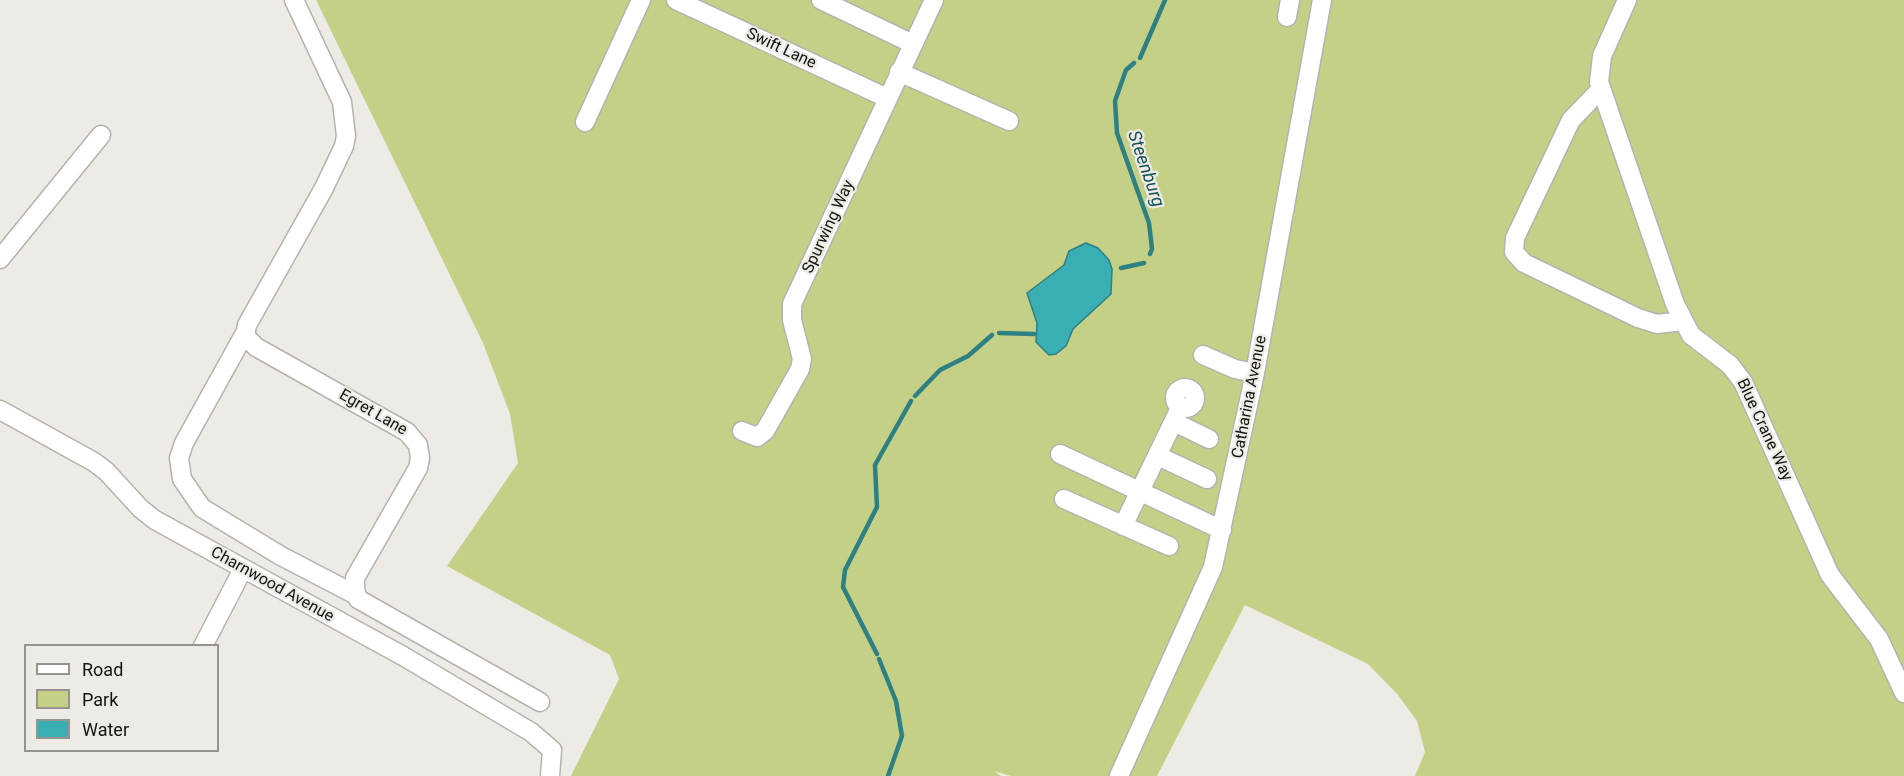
<!DOCTYPE html>
<style>
body{margin:0}
#map{position:relative;width:1904px;height:776px;overflow:hidden;background:#eeeae5;font-family:Roboto,sans-serif}
canvas{display:block}
.legend{position:absolute;left:24px;top:644px;width:195px;height:108px;box-sizing:border-box;background:#eeeae5;border:2px solid #979490;margin:0;padding:8px 10px;list-style:none;font-size:18px;color:#141311}
.legend li{display:flex;align-items:center;gap:12px;height:30px}
.legend b{width:30px;border:2px solid #979490}
</style>
<div id="map">
<canvas width="1904" height="776"></canvas>
<ul class="legend">
<li><b style="height:8px;background:#fff"></b>Road</li>
<li><b style="height:16px;background:#c5d087"></b>Park</li>
<li><b style="height:16px;background:#39aeb3"></b>Water</li>
</ul>
</div>
<script>
const c = document.querySelector('canvas').getContext('2d');
c.lineJoin = 'round';
function fillPath(path, color) { c.fillStyle = color; c.fill(path, 'evenodd'); }
const poly = rows => new Path2D(rows.map(r => 'M' + r).join(''));
function stroke(path, color, width, dash) { c.strokeStyle = color; c.lineWidth = width; c.lineCap = dash ? 'butt' : 'round'; c.setLineDash(dash || []); c.stroke(path); }
function label(font, color, halo, rows, align = 'center') {
  c.font = font + ' Roboto,sans-serif'; c.lineWidth = 4.5; c.setLineDash([]); c.textBaseline = 'middle'; c.strokeStyle = halo; c.fillStyle = color; for (const [text, x, y, turn = 0] of rows) {
    c.save(); c.translate(x, y); c.rotate((+turn || 0) * Math.PI / 180); c.textAlign = isNaN(turn) ? turn : align; if (halo) c.strokeText(text, 0, 0); c.fillText(text, 0, 0); c.restore();
  }
}
const green = poly([
 [316,0,1904,0,1904,776,1415,776,1425,752,1417,721,1398,695,1368,664,1245,605,1157,776,1011,776,994,771,1001,776,571,776,619,679,610,655,447,566,518,463,510,414,483,343]
]);
const water = poly([
 [1086,243,1098,248,1109,260,1112,269,1111,294,1073,329,1066,346,1056,354,1049,355,1036,342,1037,323,1027,293,1064,265,1069,251,1086,243]
]);
const stream = poly([
 [1140,58,1165,0],
 [1134,63,1126,70,1115,101,1117,133,1149,223,1152,249,1150,254],
 [1121,268,1144,263],
 [999,333,1034,334],
 [915,396,940,370,968,356,992,335],
 [877,654,843,587,845,570,877,507,875,465,911,401],
 [879,659,896,701,902,736,888,776]
]);
const minor = poly([
 [294,0,342,102,346,136,344,146,324,188,247,325,245,336,256,347,407,432,418,445,420,458,418,468,355,578,355,589,358,599,540,702],
 [676,0,887,98],
 [821,0,913,44],
 [1627,0,1602,56,1599,82,1675,304,1691,335,1730,365,1743,382,1830,575,1879,639,1904,693],
 [1287,17,1290,0],
 [899,72,1009,121],
 [1600,90,1571,120,1515,238,1514,252,1524,263,1638,318,1657,324,1683,321],
 [585,122,641,0],
 [0,259,101,135],
 [245,333,184,443,179,458,182,479,202,508,281,556,356,595],
 [1203,355,1235,369,1255,373],
 '1175 398a10 10 0 1 1 20 0a10 10 0 1 1-20 0Z',
 [0,410,94,462,106,471,141,509,155,520,403,656,531,732,552,750,550,776],
 [1174,422,1209,439],
 [742,431,757,437,765,431,800,369,802,359,792,320,792,304,934,0],
 [1060,454,1222,530],
 [1158,456,1207,479],
 [1064,499,1169,546],
 [1123,526,1181,406],
 [203,646,243,569],
 [1119,776,1213,567,1255,373,1322,0]
]);
const streetNames = [
 ["Swift Lane",781,49,25],
 ["Spurwing Way",829,227,-65],
 ["Catharina Avenue",1250,397,-79],
 ["Egret Lane",373,413,30],
 ["Blue Crane Way",1764,430,65],
 ["Charnwood Avenue",272,585,29]
];
const waterNames = [
 ["Steenburg",1145,169,71]
];
fillPath(green, '#c5d087');
fillPath(water, '#39aeb3');
stroke(water, '#2e8082', 1.5);
stroke(stream, '#2e8082', 4.5);
stroke(minor, '#b6b2ad', 21);
stroke(minor, '#fff', 18);
label('16px', '#141311', '#eeeae5', streetNames);
label('italic 18px', '#125457', '#eeeae5', waterNames);
</script>
